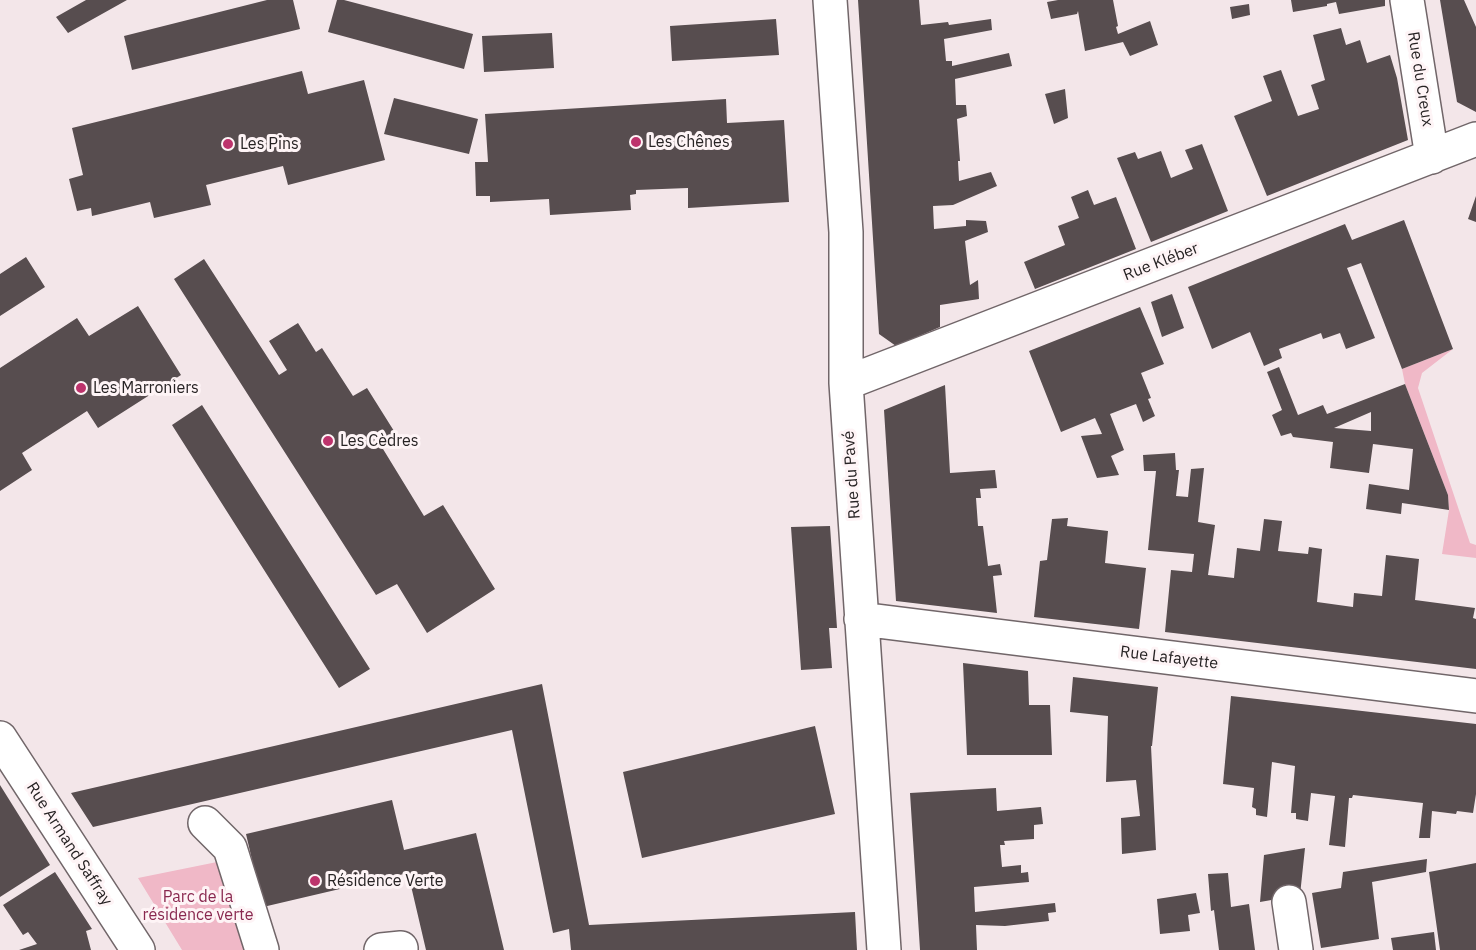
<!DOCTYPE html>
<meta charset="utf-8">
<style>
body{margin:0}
canvas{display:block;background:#f3e6e9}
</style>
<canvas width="1476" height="950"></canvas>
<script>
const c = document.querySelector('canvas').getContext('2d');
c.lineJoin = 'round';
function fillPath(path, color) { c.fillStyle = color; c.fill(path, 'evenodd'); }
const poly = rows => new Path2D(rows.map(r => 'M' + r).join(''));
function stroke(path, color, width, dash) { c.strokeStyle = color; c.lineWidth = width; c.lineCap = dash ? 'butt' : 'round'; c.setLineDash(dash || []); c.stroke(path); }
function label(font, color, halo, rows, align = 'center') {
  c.font = font + ' "IBM Plex Sans",sans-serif'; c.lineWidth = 6; c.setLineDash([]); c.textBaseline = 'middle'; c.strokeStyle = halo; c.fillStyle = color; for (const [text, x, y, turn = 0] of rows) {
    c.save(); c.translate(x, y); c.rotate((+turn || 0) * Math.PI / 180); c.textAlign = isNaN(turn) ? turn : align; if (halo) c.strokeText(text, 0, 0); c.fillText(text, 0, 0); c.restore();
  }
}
const green = poly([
 [1453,349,1422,373,1418,388,1470,543,1476,545,1476,558,1442,554,1449,510,1448,495,1405,384,1402,369],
 [222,861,249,950,182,950,138,878]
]);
const building = poly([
 [86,0,127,0,68,33,56,17],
 [267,0,293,0,300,29,132,70,124,36],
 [337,0,344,0,473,34,464,69,328,32],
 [858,0,919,0,921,25,948,22,949,25,991,19,992,30,944,39,946,61,952,61,952,66,1009,53,1012,66,955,79,956,105,966,105,967,116,957,119,960,161,958,161,959,181,991,172,997,186,953,205,933,206,934,229,966,226,966,220,986,221,988,232,965,241,970,285,978,280,979,299,940,305,940,327,896,346,879,334],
 [1058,0,1113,0,1118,26,1116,27,1118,34,1150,21,1158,45,1130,56,1123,42,1085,51,1078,11,1077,14,1051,19,1047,2],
 [1291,0,1385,0,1385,6,1339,14,1336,2,1327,4,1327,6,1293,12],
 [1440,0,1464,0,1476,27,1476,112,1457,102],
 [1249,4,1250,15,1232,19,1230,7],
 [776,19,779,55,672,61,670,26],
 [1341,28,1346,45,1360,40,1367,63,1390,55,1397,78,1408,140,1267,196,1234,116,1272,101,1263,76,1281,70,1298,116,1319,109,1311,85,1325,80,1313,35],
 [552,33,554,68,484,72,482,36],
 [302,71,308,94,364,80,385,160,288,185,283,166,206,185,211,205,154,218,150,202,92,216,91,208,77,211,69,179,83,175,72,128],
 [1065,89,1068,118,1054,124,1045,94],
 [394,98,478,119,469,154,384,134],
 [726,99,727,123,784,120,789,202,688,208,688,188,636,190,636,194,630,195,631,210,550,215,549,199,490,202,490,196,476,196,475,162,488,162,485,114],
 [1202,144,1228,211,1151,242,1117,158,1135,152,1138,159,1161,151,1171,178,1193,169,1185,150],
 [1088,190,1094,205,1116,197,1136,249,1035,289,1024,262,1065,245,1058,226,1079,218,1071,197],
 [1476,196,1476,222,1468,219],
 [1404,220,1453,349,1402,369,1361,263,1347,268,1375,338,1346,349,1340,333,1323,339,1321,333,1279,349,1282,358,1264,366,1250,332,1212,349,1188,287,1345,224,1352,240],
 [26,257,45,287,0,316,0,274],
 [204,259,279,375,287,370,269,341,298,323,316,352,322,348,353,396,367,388,399,439,383,449,424,516,443,505,495,589,427,633,397,584,376,595,174,279],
 [1172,294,1184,328,1162,337,1151,302],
 [138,306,181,375,98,428,87,411,22,453,32,470,0,491,0,368,77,318,89,336],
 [1140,307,1164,364,1141,373,1151,398,1148,399,1155,416,1143,422,1136,404,1110,414,1124,450,1111,456,1119,475,1097,478,1081,436,1102,434,1095,418,1061,432,1029,351],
 [1279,367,1298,415,1323,405,1327,414,1405,384,1448,495,1449,510,1402,503,1401,514,1366,509,1369,484,1409,490,1413,449,1373,444,1369,473,1330,468,1333,442,1293,437,1291,433,1281,436,1272,415,1282,410,1267,372],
 [1371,412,1371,431,1334,428],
 [945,385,950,473,995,470,997,488,980,489,981,498,976,498,978,526,983,526,988,566,1000,564,1002,575,993,576,997,613,896,601,884,410],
 [202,405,370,669,339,688,172,425],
 [1175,453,1176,470,1179,470,1176,496,1188,497,1191,469,1204,468,1198,522,1215,525,1208,575,1234,578,1237,548,1260,551,1264,519,1282,521,1278,551,1308,554,1309,547,1322,549,1317,602,1353,607,1354,593,1382,596,1386,555,1419,559,1415,600,1475,608,1473,618,1476,619,1476,669,1165,632,1171,570,1192,572,1194,554,1148,550,1156,471,1144,471,1143,455],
 [1068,518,1067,526,1108,531,1105,563,1146,568,1139,629,1034,617,1040,561,1047,560,1052,519],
 [830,526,837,628,829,628,832,668,801,670,791,527],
 [963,663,1028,671,1029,705,1050,705,1052,755,967,755],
 [1073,677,1158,687,1152,746,1151,746,1156,850,1122,854,1121,818,1140,816,1136,780,1106,782,1108,716,1070,712],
 [542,684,589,925,855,912,857,950,571,950,569,929,553,933,512,730,93,827,71,793],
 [1231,696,1476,724,1476,794,1473,813,1457,811,1456,814,1432,811,1430,838,1419,838,1423,803,1353,795,1352,798,1349,798,1345,847,1329,845,1335,796,1311,793,1308,821,1296,819,1296,813,1291,813,1295,766,1272,762,1267,817,1256,815,1256,809,1252,807,1254,788,1223,784],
 [815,726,835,814,642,858,623,772],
 [0,785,50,865,0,897],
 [996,788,997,811,1041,807,1043,824,1034,825,1034,839,1004,841,1005,845,1000,845,1002,867,1021,865,1021,873,1028,872,1029,882,974,887,975,912,1055,903,1056,912,1048,913,1049,921,1005,926,976,925,977,950,920,950,910,793],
 [392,800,404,850,476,833,504,950,426,950,408,873,263,907,246,834],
 [1305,848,1300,895,1260,902,1264,855],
 [1427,859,1426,872,1372,882,1379,939,1321,948,1312,893,1341,888,1343,872],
 [1476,863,1476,950,1440,950,1429,872],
 [55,872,92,929,86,931,91,950,19,950,37,944,28,932,23,935,3,905],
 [1228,873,1231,907,1249,904,1255,950,1219,950,1214,910,1211,911,1208,874],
 [1196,893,1200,913,1188,915,1190,931,1160,934,1157,899],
 [1434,932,1436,950,1393,950,1391,938]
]);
const minor = poly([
 [830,0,846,232,846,383,884,950],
 [1407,0,1432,157],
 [846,383,1476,139],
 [861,619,1476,696],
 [0,738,138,950],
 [205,823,230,848,262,950],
 [1289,902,1296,950],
 [381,950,401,948,401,950]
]);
const markers = [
 [636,142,6,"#bd336c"],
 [228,144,6,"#bd336c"],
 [81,388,6,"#bd336c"],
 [328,441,6,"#bd336c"],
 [315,881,6,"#bd336c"]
];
const streetNames = [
 ["Rue du Creux",1420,79,81],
 ["Rue Kléber",1161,262,-21],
 ["Rue du Pavé",852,475,-94],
 ["Rue Lafayette",1169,658,7],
 ["Rue Armand Saffray",69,844,57]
];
const poiNames = [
 ["Les Chênes",648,142],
 ["Les Pins",240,144],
 ["Les Marroniers",93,388],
 ["Les Cèdres",340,441],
 ["Résidence Verte",327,881]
];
const parkNames = [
 ["Parc de la",198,897],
 ["résidence verte",198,915]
];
fillPath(green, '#f0b8c7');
fillPath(building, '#574d4f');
stroke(minor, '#716669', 36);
stroke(minor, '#fff', 33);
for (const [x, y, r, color] of markers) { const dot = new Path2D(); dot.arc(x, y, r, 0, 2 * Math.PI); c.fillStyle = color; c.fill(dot); stroke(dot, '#fef4f6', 2); }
label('16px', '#272324', '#fef4f6', streetNames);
label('16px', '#272324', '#fef4f6', poiNames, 'left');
label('16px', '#89284f', '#fef4f6', parkNames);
</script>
